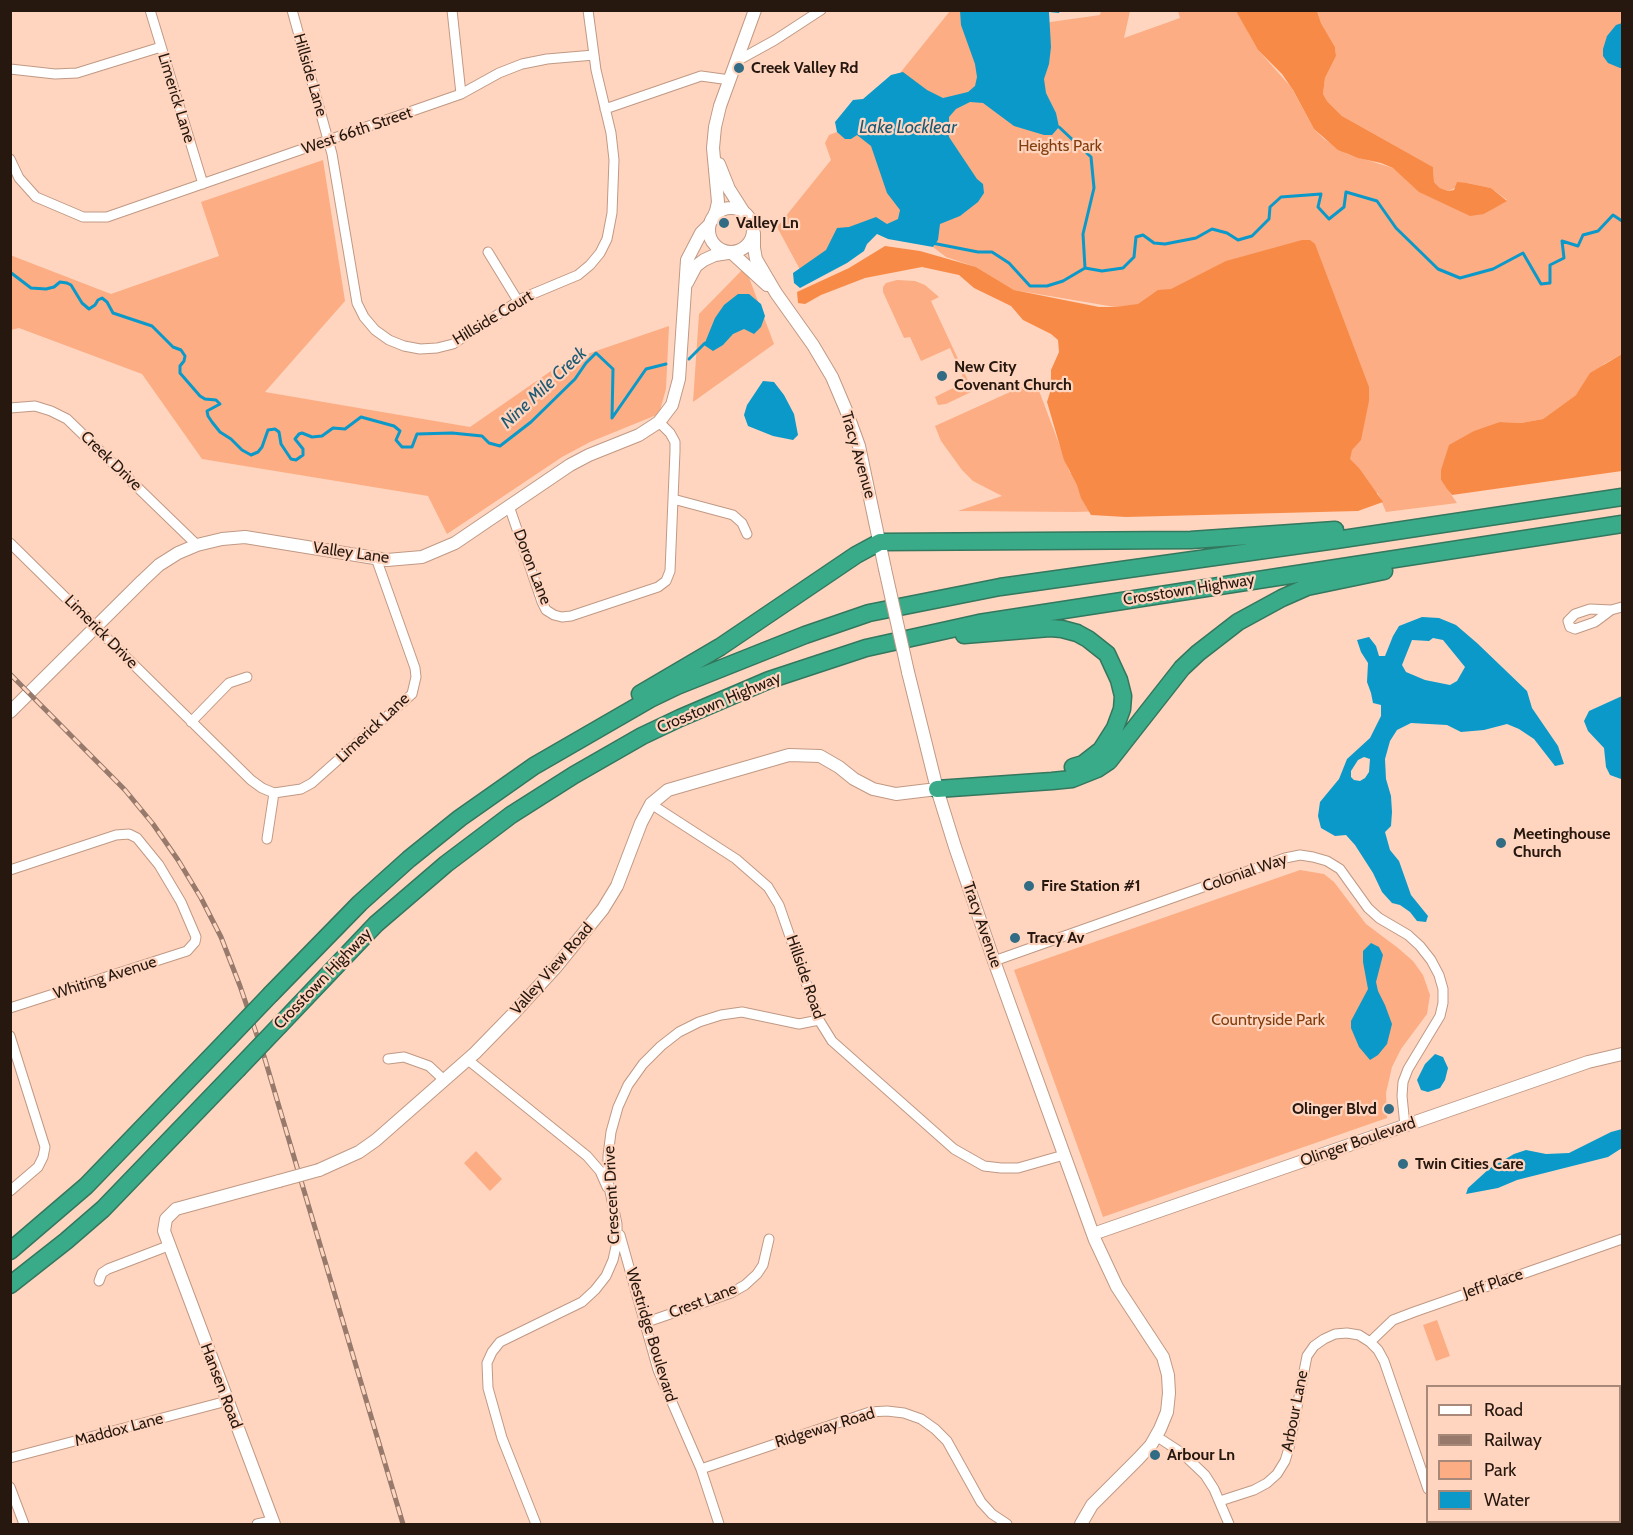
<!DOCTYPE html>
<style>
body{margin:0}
#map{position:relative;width:1633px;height:1535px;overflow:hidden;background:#ffd5bf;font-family:Cabin,sans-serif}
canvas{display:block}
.frame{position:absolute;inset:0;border:12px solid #26170f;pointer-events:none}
.legend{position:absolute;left:1426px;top:1385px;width:195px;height:138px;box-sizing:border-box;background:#ffd5bf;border:2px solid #a88979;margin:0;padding:8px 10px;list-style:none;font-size:18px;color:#26170f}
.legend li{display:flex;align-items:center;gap:12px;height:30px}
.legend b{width:30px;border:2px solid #a88979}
</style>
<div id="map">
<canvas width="1633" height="1535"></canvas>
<div class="frame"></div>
<ul class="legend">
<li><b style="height:8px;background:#fff"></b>Road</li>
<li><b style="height:8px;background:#977a6b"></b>Railway</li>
<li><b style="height:16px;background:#fcad83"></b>Park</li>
<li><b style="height:16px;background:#0a99c9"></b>Water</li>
</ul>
</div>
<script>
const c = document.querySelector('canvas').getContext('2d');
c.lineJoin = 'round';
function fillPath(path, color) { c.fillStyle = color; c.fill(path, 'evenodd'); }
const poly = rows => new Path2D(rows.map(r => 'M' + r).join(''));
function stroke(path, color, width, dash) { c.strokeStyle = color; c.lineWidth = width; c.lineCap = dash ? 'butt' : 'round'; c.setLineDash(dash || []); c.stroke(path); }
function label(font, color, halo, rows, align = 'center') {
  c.font = font + ' Cabin,sans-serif'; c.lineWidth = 4.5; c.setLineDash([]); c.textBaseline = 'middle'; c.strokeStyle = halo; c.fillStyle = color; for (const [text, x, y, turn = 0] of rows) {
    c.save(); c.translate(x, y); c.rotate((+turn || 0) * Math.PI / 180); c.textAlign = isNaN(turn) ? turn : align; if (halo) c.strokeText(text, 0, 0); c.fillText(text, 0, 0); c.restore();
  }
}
const green = poly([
 [950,11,1012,11,1008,28,1100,15,1101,11,1130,11,1124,38,1180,18,1178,11,1240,11,1249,34,1258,50,1291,87,1314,129,1324,139,1347,154,1393,168,1403,175,1484,214,1507,200,1491,188,1467,183,1448,191,1440,188,1434,182,1433,167,1342,116,1327,101,1323,94,1325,78,1336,56,1335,47,1321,23,1317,11,1622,11,1622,23,1607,36,1620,68,1622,68,1622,354,1604,364,1576,395,1543,419,1521,423,1500,422,1441,480,1457,503,1386,512,1378,493,1189,508,1075,512,958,511,1002,496,973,481,962,470,941,441,935,426,1030,383,1038,388,1070,473,1146,447,1128,306,1115,307,1014,290,976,267,946,257,933,247,935,244,878,227,804,277,777,227,831,160,825,143,829,135,837,132,847,139],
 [323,160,345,301,265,392,470,427,564,362,669,326,666,389,659,414,590,442,562,457,447,534,428,496,202,459,142,374,19,328,11,330,10,255,111,294,219,256,201,202],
 [745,267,774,344,693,402,699,314],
 [897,280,915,281,925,285,939,297,931,301,972,389,971,392,946,404,938,405,935,397,965,382,950,348,921,361,910,337,904,338,883,292,883,287,886,283],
 [1300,870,1324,874,1334,882,1366,924,1398,948,1413,961,1423,975,1430,995,1427,1014,1401,1049,1392,1067,1386,1093,1387,1118,1103,1217,1014,970],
 [476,1151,502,1179,490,1191,464,1163],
 [1437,1320,1450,1356,1436,1361,1423,1325]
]);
const forest = poly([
 [1236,11,1317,11,1321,23,1335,47,1336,56,1325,78,1323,94,1327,101,1342,116,1433,167,1434,182,1440,188,1448,191,1454,190,1457,182,1467,183,1491,188,1507,201,1484,214,1470,216,1419,192,1393,168,1381,163,1358,158,1338,150,1314,129,1293,90,1282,74,1258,50],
 [1302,240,1310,240,1315,244,1369,387,1369,401,1361,440,1352,450,1350,459,1359,468,1383,502,1358,511,1126,517,1091,515,1081,498,1077,485,1064,460,1047,402,1051,389,1051,370,1059,352,1058,340,1051,334,1023,320,1011,306,974,288,959,275,922,267,865,278,821,295,805,304,798,303,797,292,849,268,885,246,920,251,976,267,1014,290,1099,307,1115,307,1138,304,1158,290,1171,289,1226,261],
 [1622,354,1622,471,1452,495,1447,489,1441,480,1441,470,1449,445,1474,431,1500,422,1521,423,1543,419,1576,395,1590,373]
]);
const water = poly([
 [960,11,1060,11,1059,13,1049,12,1051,47,1049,64,1044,79,1046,93,1056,113,1059,127,1052,135,1044,135,1014,126,983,103,970,102,956,109,949,117,949,137,977,179,983,184,984,193,978,202,960,216,940,224,938,240,933,247,888,239,877,234,867,244,864,251,847,263,800,288,794,283,793,273,826,250,837,228,849,227,876,217,887,224,898,219,900,210,887,193,871,146,857,135,851,139,845,139,837,132,835,122,853,100,863,99,891,75,903,72,927,90,943,98,968,92,975,86,977,77,975,64,961,25],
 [1622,23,1622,68,1620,68,1608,63,1603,56,1603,49,1607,36,1616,25],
 [738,294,749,294,761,304,765,316,761,327,754,334,744,329,733,334,723,345,713,351,704,345,715,318,724,305],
 [763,381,774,382,784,395,794,414,798,435,793,440,773,436,748,426,744,415,747,405],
 [1422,617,1439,618,1456,625,1477,643,1527,691,1532,708,1558,746,1564,764,1555,766,1534,739,1519,729,1507,724,1484,730,1461,732,1447,725,1411,723,1397,730,1390,741,1385,759,1386,779,1391,796,1392,812,1391,826,1385,832,1390,850,1399,861,1411,895,1428,916,1426,922,1417,921,1410,912,1400,905,1392,903,1382,892,1373,873,1355,845,1346,835,1335,836,1321,828,1318,816,1320,802,1339,779,1347,759,1370,738,1381,716,1381,705,1373,703,1371,693,1367,682,1368,663,1361,652,1357,640,1369,637,1376,646,1379,656,1385,656,1393,636,1399,626],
 [1433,638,1443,640,1465,667,1457,681,1450,685,1425,680,1406,672,1402,665,1412,640,1429,641],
 [1364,757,1370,759,1369,772,1365,778,1360,781,1354,780,1351,777,1351,771,1358,760],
 [1622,696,1622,779,1621,779,1610,775,1606,767,1604,748,1588,731,1584,721,1589,711],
 [1371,943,1379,947,1383,955,1376,982,1378,991,1385,1005,1392,1024,1387,1044,1378,1055,1370,1060,1359,1047,1351,1028,1351,1021,1368,989,1363,962,1363,951],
 [1435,1054,1443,1057,1448,1068,1445,1080,1440,1088,1428,1092,1421,1090,1417,1080,1425,1064],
 [1622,1129,1622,1148,1608,1157,1517,1180,1498,1188,1466,1194,1468,1188,1490,1168,1514,1154,1526,1150,1546,1154,1569,1153,1611,1132]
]);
const stream = poly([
 [1059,127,1091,157,1094,188,1083,234,1085,268],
 [932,243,978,252,992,252,1009,263,1030,286,1047,286,1063,281,1085,268,1102,271,1123,268,1134,257,1136,237,1143,235,1154,243,1165,244,1196,238,1212,229,1227,233,1238,240,1252,236,1269,219,1270,207,1281,197,1321,194,1318,207,1329,219,1344,207,1346,192,1377,201,1396,228,1438,269,1460,278,1493,269,1523,253,1541,284,1550,283,1550,265,1564,258,1562,241,1578,246,1583,235,1598,231,1613,215,1622,221],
 [10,272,31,288,46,289,54,287,60,282,67,283,71,285,82,303,89,309,95,305,98,300,102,298,107,302,113,313,152,326,173,347,181,350,185,356,184,361,180,366,180,373,200,396,205,399,216,400,220,404,207,411,208,416,212,422,220,432,231,439,242,450,251,455,258,452,262,447,268,430,275,429,279,432,281,444,291,459,296,460,303,455,303,449,295,439,299,434,302,433,312,437,322,436,333,428,345,429,361,417,394,426,400,431,396,440,402,447,412,447,417,434,452,433,482,436,489,443,500,446,531,422,575,379,586,363,596,353,613,369,612,418,646,369,666,364],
 [689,359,705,343]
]);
const street = poly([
 [150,10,203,184],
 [292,10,332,154,357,303,364,317,375,330,389,340,404,346,420,349,437,348,453,344,523,298,578,275,590,265,600,253,607,239,612,213,614,160,611,133,596,70,588,10],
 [452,10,461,94],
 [737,61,775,40,821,10],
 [10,69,55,74,77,73,161,47],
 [605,109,701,76,730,80],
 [10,159,19,178,36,197,83,217,107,217,461,94,499,73,522,64,547,59,594,55],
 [488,252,518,301],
 [10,408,35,406,51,411,67,419,197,545],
 [673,499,733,515,742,523,747,534],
 [509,506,542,602,546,610,554,615,562,617,571,616,658,587,666,581,670,571,675,451,675,442,670,433,659,422],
 [10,543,251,780,262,788,274,793,301,789,312,783,412,694,416,677,415,668,376,558],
 [1611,610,1595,622,1575,629,1570,627,1568,621,1575,614,1590,609,1611,610,1622,607],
 [191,722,229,683,247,677],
 [651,804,736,859,768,887,779,905,819,1020,832,1041,954,1149,984,1166,1001,1168,1018,1168,1064,1155],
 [267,839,274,793],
 [10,870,116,835,129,834,137,838,159,865,181,902,196,937,195,942,187,951,10,1008],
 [994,961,1285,858,1300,855,1313,857,1327,861,1340,869,1368,908,1379,918,1408,935,1420,946,1431,960,1439,975,1443,989,1443,1003,1440,1016,1408,1069,1403,1082,1402,1096,1405,1126],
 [10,1036,45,1147,43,1157,38,1167,10,1191],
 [388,1059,404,1057,429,1066,444,1080],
 [468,1060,587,1156,600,1171,607,1187],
 [620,1235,658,1370,701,1469,719,1524],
 [99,1281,102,1273,108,1269,168,1246],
 [644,1323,731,1293,745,1285,757,1274,763,1265,769,1239],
 [1370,1342,1393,1320,1414,1312,1622,1239],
 [1620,1399,1622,1398],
 [1156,1436,1182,1453,1205,1475,1214,1489,1229,1524],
 [10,1458,227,1401],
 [701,1469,870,1412,887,1411,904,1413,921,1419,935,1429,947,1441,981,1502,992,1514,1007,1524],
 [10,1487,24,1524],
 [1220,1501,1254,1490,1267,1483,1277,1474,1285,1461,1289,1448,1307,1356,1314,1346,1324,1339,1335,1334,1347,1333,1359,1335,1370,1342,1378,1350,1384,1361,1428,1489],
 [1438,1522,1439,1524],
 [257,1524,271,1521],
 [536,1524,502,1438,488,1388,487,1363,492,1352,500,1342,582,1302,595,1290,606,1276,613,1260,617,1242,617,1224,608,1182,608,1156,611,1132,618,1107,628,1085,643,1064,661,1046,679,1032,699,1022,721,1015,742,1012,799,1024,819,1020]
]);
const secondary = poly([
 [719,164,729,189,743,211],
 '709 230a22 22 0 1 1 44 0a22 22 0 1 1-44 0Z',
 [712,220,716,211,718,202,713,148,715,127,720,106,755,10],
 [754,233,754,248,756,259,776,293,813,345,832,377,846,410,859,446,885,569],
 [732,253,767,285],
 [687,283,696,266,704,260,715,255,728,253],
 [908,672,937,789,955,847,994,961,1095,1240,1117,1287,1163,1357,1168,1375,1169,1393,1167,1412,1160,1429,1151,1445,1138,1459,1092,1505,1081,1524],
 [10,712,142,581,159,565,178,553,197,545,222,539,245,537,387,560,422,557,455,543,570,465,589,455,639,435,659,422,672,405,679,379,687,260,701,233,709,225],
 [319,1170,359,1152,376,1140,475,1053,516,1011,556,967,603,909,617,886,641,823,651,804,668,790,789,755,820,756,839,767,854,779,873,789,896,794,937,789],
 [1093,1234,1588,1062,1622,1054],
 [274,1524,164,1231,166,1219,176,1209,279,1181]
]);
const highway = poly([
 [964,635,1050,628,1062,629,1077,633,1088,639,1107,654,1119,680,1123,696,1122,709,1115,728,1101,750,1083,764,1073,767],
 [640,694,720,647,856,555,880,542,1191,540,1335,530],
 [937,789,1052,781,1072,779,1097,769,1109,761,1182,668,1198,653,1238,622,1282,598,1307,587,1384,571],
 [271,994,360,903,409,859,460,818,534,766,650,699,677,686,805,635,869,613,1000,587,1336,540,1622,497],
 [280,1025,376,924,446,864,511,815,574,775,642,736,680,718,769,680,866,648,979,623,1622,524],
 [10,1251,86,1186,227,1040],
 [10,1285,66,1241,103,1209,237,1070]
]);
const rail = poly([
 [10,674,125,790,153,824,178,860,201,898,221,937,240,986,264,1056,403,1524]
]);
const secondaryBridge = poly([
 [885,569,908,672],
 [279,1181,319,1170]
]);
const highwayBridge = poly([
 [227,1040,271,994],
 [237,1070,280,1025]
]);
const markers = [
 [739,68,6,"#326b84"],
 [724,223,6,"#326b84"],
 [942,376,6,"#326b84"],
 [1501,843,6,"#326b84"],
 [1029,886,6,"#326b84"],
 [1015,938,6,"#326b84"],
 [1389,1109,6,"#326b84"],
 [1403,1164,6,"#326b84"],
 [1155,1455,6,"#326b84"]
];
const poiNames = [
 ["Creek Valley Rd",751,68],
 ["Valley Ln",736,223],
 ["New City",954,367],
 ["Covenant Church",954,385],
 ["Meetinghouse",1513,834],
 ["Church",1513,852],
 ["Fire Station #1",1041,886],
 ["Tracy Av",1027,938],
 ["Olinger Blvd",1377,1109,"right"],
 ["Twin Cities Care",1415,1164],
 ["Arbour Ln",1167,1455]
];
const streetNames = [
 ["Hillside Lane",310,75,74],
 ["Limerick Lane",176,98,73],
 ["West 66th Street",357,131,-19],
 ["Hillside Court",493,318,-31],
 ["Tracy Avenue",858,455,74],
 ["Creek Drive",111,461,44],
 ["Valley Lane",351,553,8],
 ["Doron Lane",532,567,69],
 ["Crosstown Highway",1189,590,-9],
 ["Limerick Drive",101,632,45],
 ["Crosstown Highway",719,703,-23],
 ["Limerick Lane",373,728,-43],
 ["Colonial Way",1245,873,-19],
 ["Tracy Avenue",982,925,71],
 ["Valley View Road",552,969,-49],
 ["Hillside Road",805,977,71],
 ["Whiting Avenue",105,978,-18],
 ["Crosstown Highway",323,979,-46],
 ["Olinger Boulevard",1358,1142,-19],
 ["Crescent Drive",612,1195,-93],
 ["Jeff Place",1493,1284,-19],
 ["Crest Lane",703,1301,-21],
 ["Westridge Boulevard",651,1335,73],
 ["Hansen Road",221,1386,69],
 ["Arbour Lane",1295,1411,-79],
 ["Ridgeway Road",825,1428,-17],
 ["Maddox Lane",119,1430,-15]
];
const parkNames = [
 ["Heights Park",1060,146],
 ["Countryside Park",1268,1020]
];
const waterNames = [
 ["Lake Locklear",908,128],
 ["Nine Mile Creek",544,388,-43]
];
fillPath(green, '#fcad83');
fillPath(forest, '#f88a48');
fillPath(water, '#0a99c9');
stroke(stream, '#0a99c9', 3);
stroke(street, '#c09984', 11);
stroke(secondary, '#c09984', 14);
stroke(highway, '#33775e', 19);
stroke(street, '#fff', 9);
stroke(secondary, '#fff', 12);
stroke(highway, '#3aab89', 16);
stroke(rail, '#977a6b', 5);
stroke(rail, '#ffd5bf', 3, [9]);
stroke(secondaryBridge, '#c09984', 14, []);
stroke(highwayBridge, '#33775e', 19, []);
stroke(secondaryBridge, '#fff', 12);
stroke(highwayBridge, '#3aab89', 16);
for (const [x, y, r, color] of markers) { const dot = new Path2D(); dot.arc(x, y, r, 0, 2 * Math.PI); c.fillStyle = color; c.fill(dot); stroke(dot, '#ffd5bf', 2); }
label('bold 16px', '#26170f', '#ffd5bf', poiNames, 'left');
label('16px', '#26170f', '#ffd5bf', streetNames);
label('16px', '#843e0d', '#ffd5bf', parkNames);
label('italic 18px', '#1c5a74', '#ffd5bf', waterNames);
</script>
